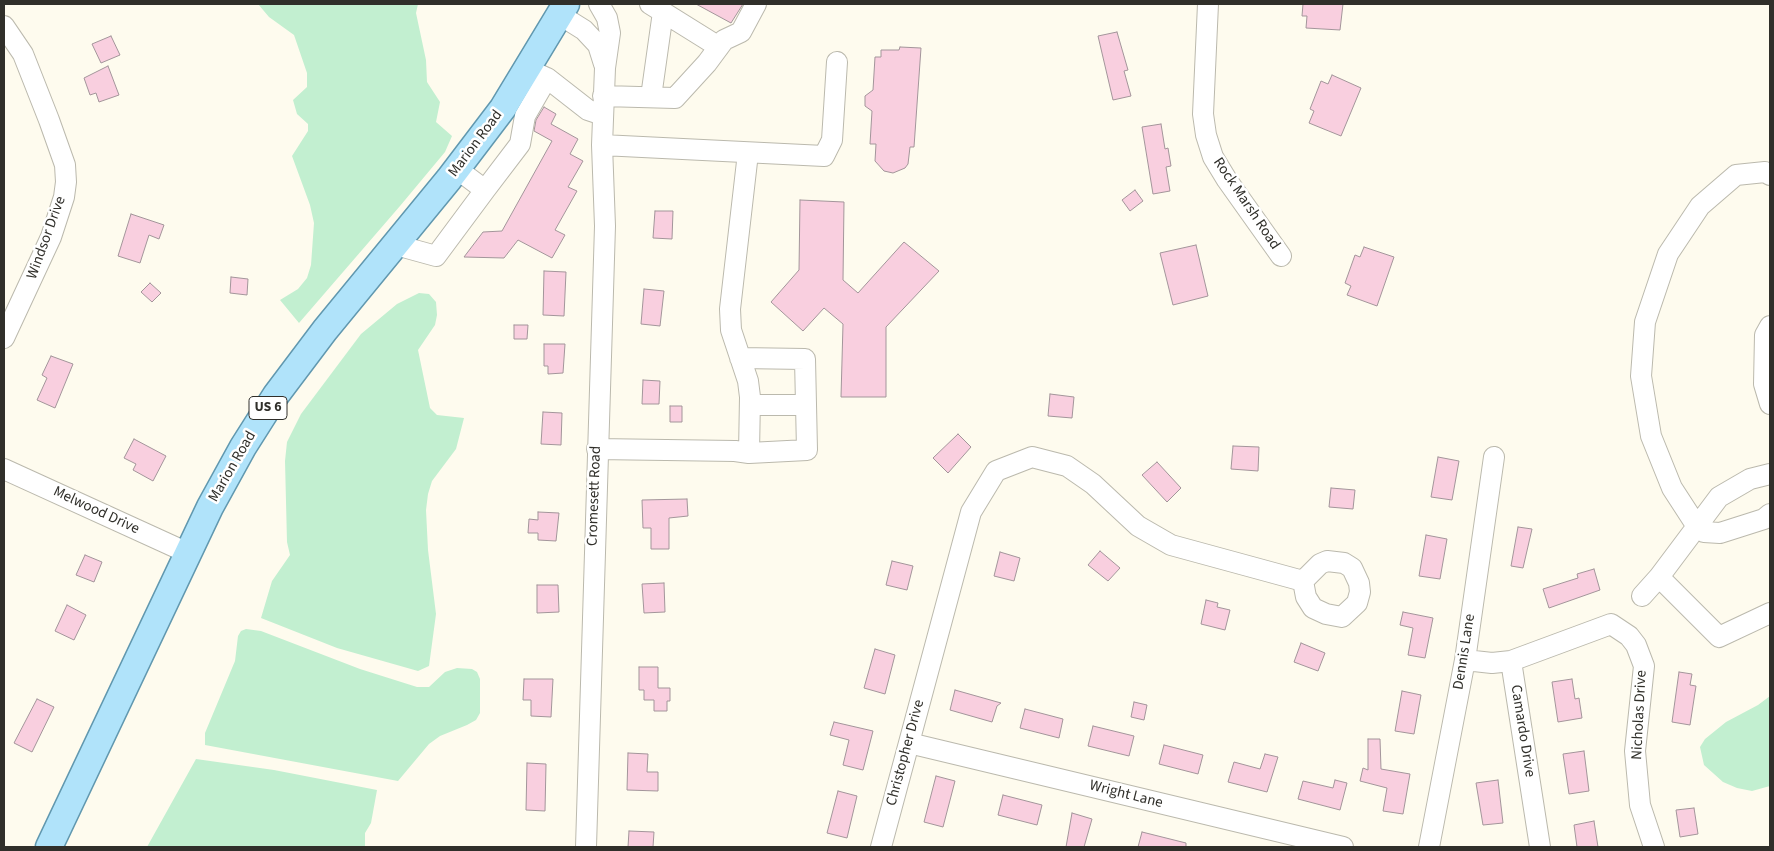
<!DOCTYPE html>
<style>
body{margin:0}
#map{position:relative;width:1774px;height:851px;overflow:hidden;background:#fefbee;font-family:"Source Sans 3",sans-serif}
canvas{display:block}
.frame{position:absolute;inset:0;border:5px solid #302f2a;pointer-events:none}
</style>
<div id="map">
<canvas width="1774" height="851"></canvas>
<div class="frame"></div>
</div>
<script>
const c = document.querySelector('canvas').getContext('2d');
c.lineJoin = 'round';
function fillPath(path, color) { c.fillStyle = color; c.fill(path, 'evenodd'); }
const poly = rows => new Path2D(rows.map(r => 'M' + r).join(''));
function stroke(path, color, width, dash) { c.strokeStyle = color; c.lineWidth = width; c.lineCap = dash ? 'butt' : 'round'; c.setLineDash(dash || []); c.stroke(path); }
function label(font, color, halo, rows, align = 'center') {
  c.font = font + ' "Source Sans 3",sans-serif'; c.lineWidth = 5; c.setLineDash([]); c.textBaseline = 'middle'; c.strokeStyle = halo; c.fillStyle = color; for (const [text, x, y, turn = 0] of rows) {
    c.save(); c.translate(x, y); c.rotate((+turn || 0) * Math.PI / 180); c.textAlign = isNaN(turn) ? turn : align; if (halo) c.strokeText(text, 0, 0); c.fillText(text, 0, 0); c.restore();
  }
}
const green = poly([
 [258,4,418,4,416,13,426,60,427,82,440,102,436,122,452,136,445,152,400,206,299,323,280,300,298,289,307,278,311,265,314,223,310,205,292,156,308,131,308,124,297,114,293,100,307,87,307,73,294,35,269,17],
 [419,293,429,294,436,302,437,315,435,325,418,350,430,408,437,415,464,418,456,449,432,481,428,494,426,510,428,550,436,614,429,666,418,671,337,648,261,618,272,581,290,555,287,542,285,461,287,442,301,414,361,334,397,304],
 [246,629,261,631,360,669,417,687,429,687,445,672,457,668,472,669,477,672,480,679,480,713,476,720,467,725,440,736,429,744,398,781,205,745,205,733,235,661,238,636,241,631],
 [1770,696,1770,786,1752,791,1737,788,1723,782,1704,765,1700,747,1705,739,1726,722,1758,705],
 [196,759,274,770,377,790,371,823,365,833,365,847,147,847]
]);
const building = poly([
 [696,4,743,4,731,23,696,4],
 [1303,4,1343,4,1340,30,1306,28,1307,16,1302,16,1303,4],
 [1117,32,1128,70,1124,71,1131,96,1113,100,1098,36,1117,32],
 [111,36,120,55,101,63,92,44,111,36],
 [900,47,921,48,914,147,910,147,908,164,905,168,893,173,884,171,875,161,876,144,870,144,872,111,865,106,865,96,873,90,875,57,881,57,881,50,899,50,900,47],
 [108,66,119,95,99,102,96,93,90,95,84,78,108,66],
 [1332,75,1361,88,1341,136,1309,123,1314,111,1310,109,1321,81,1328,84,1332,75],
 [544,107,556,114,551,124,578,139,570,154,583,161,568,187,577,191,555,230,565,235,552,258,518,240,504,258,464,257,483,232,502,231,552,141,534,131,536,120,544,107],
 [1161,124,1165,149,1168,148,1171,166,1166,167,1170,191,1153,194,1142,127,1161,124],
 [1135,190,1143,201,1130,211,1122,200,1135,190],
 [800,200,844,202,843,280,858,293,904,242,939,271,886,327,886,397,841,397,843,324,824,308,803,331,771,302,799,270,800,200],
 [655,211,673,211,672,239,653,238,655,211],
 [131,214,164,225,159,239,149,235,140,263,118,256,131,214],
 [1196,245,1208,296,1173,305,1160,253,1196,245],
 [1364,247,1394,257,1377,306,1347,295,1351,286,1345,283,1355,255,1360,257,1364,247],
 [544,271,566,272,564,316,543,315,544,271],
 [231,277,248,279,247,295,230,293,231,277],
 [150,283,161,293,152,302,141,292,150,283],
 [644,289,664,291,660,326,641,324,644,289],
 [514,325,528,325,527,339,514,339,514,325],
 [544,344,565,344,563,373,548,374,548,366,544,366,544,344],
 [51,356,73,364,55,408,37,400,47,378,42,375,51,356],
 [643,380,660,381,659,404,642,404,643,380],
 [1050,394,1074,397,1072,418,1048,416,1050,394],
 [670,406,682,406,682,422,670,422,670,406],
 [543,412,562,413,561,445,541,444,543,412],
 [958,434,971,447,948,473,933,458,958,434],
 [134,439,166,456,153,481,133,470,136,464,124,458,134,439],
 [1233,446,1259,447,1258,471,1231,469,1233,446],
 [1438,457,1459,461,1452,500,1431,497,1438,457],
 [1157,462,1181,488,1167,502,1142,475,1157,462],
 [1331,488,1355,490,1353,509,1329,507,1331,488],
 [687,499,688,516,669,518,669,549,651,549,651,528,643,528,642,500,687,499],
 [538,512,559,513,556,541,538,540,538,533,528,533,529,519,538,520,538,512],
 [1518,527,1532,529,1523,568,1511,566,1518,527],
 [1426,535,1447,539,1440,579,1419,576,1426,535],
 [1100,551,1120,568,1108,581,1088,565,1100,551],
 [1000,552,1020,558,1014,581,994,576,1000,552],
 [85,555,102,562,94,582,76,575,85,555],
 [892,561,913,566,907,590,886,585,892,561],
 [1594,569,1600,590,1549,608,1543,589,1578,578,1577,574,1594,569],
 [664,583,665,612,644,613,642,584,664,583],
 [537,585,558,585,559,612,537,613,537,585],
 [1206,600,1218,603,1217,607,1230,610,1225,630,1201,624,1206,600],
 [67,605,86,615,74,640,55,631,67,605],
 [1403,612,1433,618,1425,658,1408,655,1413,628,1400,625,1403,612],
 [1301,643,1325,653,1318,671,1294,662,1301,643],
 [875,649,895,655,885,694,864,688,875,649],
 [639,667,658,667,658,688,670,688,670,701,667,701,667,711,654,711,654,700,644,700,644,690,639,690,639,667],
 [1679,672,1692,674,1690,685,1696,686,1690,725,1672,722,1679,672],
 [524,679,553,679,551,717,531,716,531,700,523,700,524,679],
 [1572,679,1575,699,1579,698,1582,718,1558,722,1552,682,1572,679],
 [955,690,1001,703,997,706,992,722,950,710,955,690],
 [1402,691,1421,695,1414,734,1395,731,1402,691],
 [37,699,54,707,32,752,14,743,37,699],
 [1134,702,1147,705,1144,720,1131,717,1134,702],
 [1025,709,1063,719,1059,738,1020,728,1025,709],
 [834,722,873,731,863,770,843,765,849,740,830,735,834,722],
 [1093,726,1134,736,1129,756,1088,746,1093,726],
 [1368,739,1380,739,1381,769,1410,774,1403,814,1383,811,1387,788,1360,781,1363,768,1368,770,1368,739],
 [1164,745,1203,755,1198,774,1159,764,1164,745],
 [1584,751,1589,791,1569,794,1563,754,1584,751],
 [628,753,648,754,647,772,658,772,658,791,627,790,628,753],
 [1265,754,1278,757,1267,792,1228,782,1234,762,1260,769,1265,754],
 [527,763,546,764,545,811,526,810,527,763],
 [936,776,955,781,943,827,924,822,936,776],
 [1335,780,1347,783,1340,810,1298,799,1303,781,1333,788,1335,780],
 [1498,780,1503,823,1483,825,1476,783,1498,780],
 [838,791,857,796,847,838,827,833,838,791],
 [1003,795,1042,805,1037,825,998,815,1003,795],
 [1694,808,1698,834,1680,837,1676,810,1694,808],
 [1072,813,1092,819,1084,847,1066,847,1072,813],
 [1594,821,1598,847,1577,847,1574,825,1594,821],
 [629,831,654,832,653,847,628,847,629,831],
 [1142,832,1186,843,1186,847,1138,847,1142,832]
]);
const minor = poly([
 [650,4,719,47],
 [1208,4,1203,114,1206,135,1213,157,1227,180,1281,256],
 [560,15,584,30,598,45,604,64],
 [4,26,23,54,49,120,65,165,66,182,64,197,51,237,4,338],
 [547,78,588,110,603,115],
 [603,96,675,98,707,63,724,40,741,32,756,4],
 [651,97,663,12],
 [602,145,824,156,832,140,837,62],
 [748,153,730,309,731,330,748,381,750,397,749,453],
 [457,169,485,190],
 [1770,175,1765,172,1736,175,1700,206,1668,254,1645,322,1641,376,1651,436,1672,488,1696,525,1704,532,1720,533,1764,519,1770,514],
 [396,245,436,256,485,190,520,144,525,116,547,78,527,69],
 [1770,326,1765,335,1764,384,1770,404],
 [750,405,806,405],
 [597,449,735,451,749,453,807,450,805,359,740,358],
 [4,469,188,553],
 [1770,474,1750,479,1719,497,1659,577,1719,637,1770,613],
 [1642,596,1659,577],
 [1465,660,1492,663,1511,661,1540,847],
 [1511,661,1611,624,1629,636,1636,645,1644,666,1635,751,1640,805,1654,847],
 [909,743,1343,847],
 [586,847,605,226,602,145,605,68,610,33,607,18,599,4],
 [881,847,971,512,996,471,1032,457,1067,466,1093,484,1138,526,1171,545,1303,581,1306,597,1313,608,1326,614,1342,617,1357,603,1360,592,1359,583,1352,568,1344,563,1327,561,1320,564,1303,581],
 [1429,847,1465,660,1494,457]
]);
const major = poly([
 [49,847,210,507,243,447,276,395,325,330,449,179,503,108,566,4]
]);
const shields = [
 [268,408,38]
];
const shieldNames = [
 ["US 6",268,408]
];
const streetNames = [
 ["Marion Road",476,144,-53],
 ["Rock Marsh Road",1246,204,56],
 ["Windsor Drive",47,238,-70],
 ["Marion Road",233,467,-60],
 ["Cromesett Road",595,496,-88],
 ["Melwood Drive",96,511,25],
 ["Dennis Lane",1465,652,-81],
 ["Nicholas Drive",1640,715,-87],
 ["Camardo Drive",1522,731,81],
 ["Christopher Drive",906,753,-75],
 ["Wright Lane",1126,795,14]
];
fillPath(green, '#c2efd0');
fillPath(building, '#f9cfdf');
stroke(building, '#a3959a', 1);
stroke(minor, '#bbb9ad', 22);
stroke(major, '#6198af', 29);
stroke(minor, '#fff', 20);
stroke(major, '#b0e3fa', 26);
for (const [x, y, w] of shields) { const box = new Path2D(); box.roundRect(x - w / 2, y - 11.5, w, 23, 4); c.fillStyle = '#fff'; c.fill(box); stroke(box, '#302f2a', 1); }
label('bold 14px', '#302f2a', null, shieldNames);
label('15px', '#302f2a', '#fff', streetNames);
</script>
